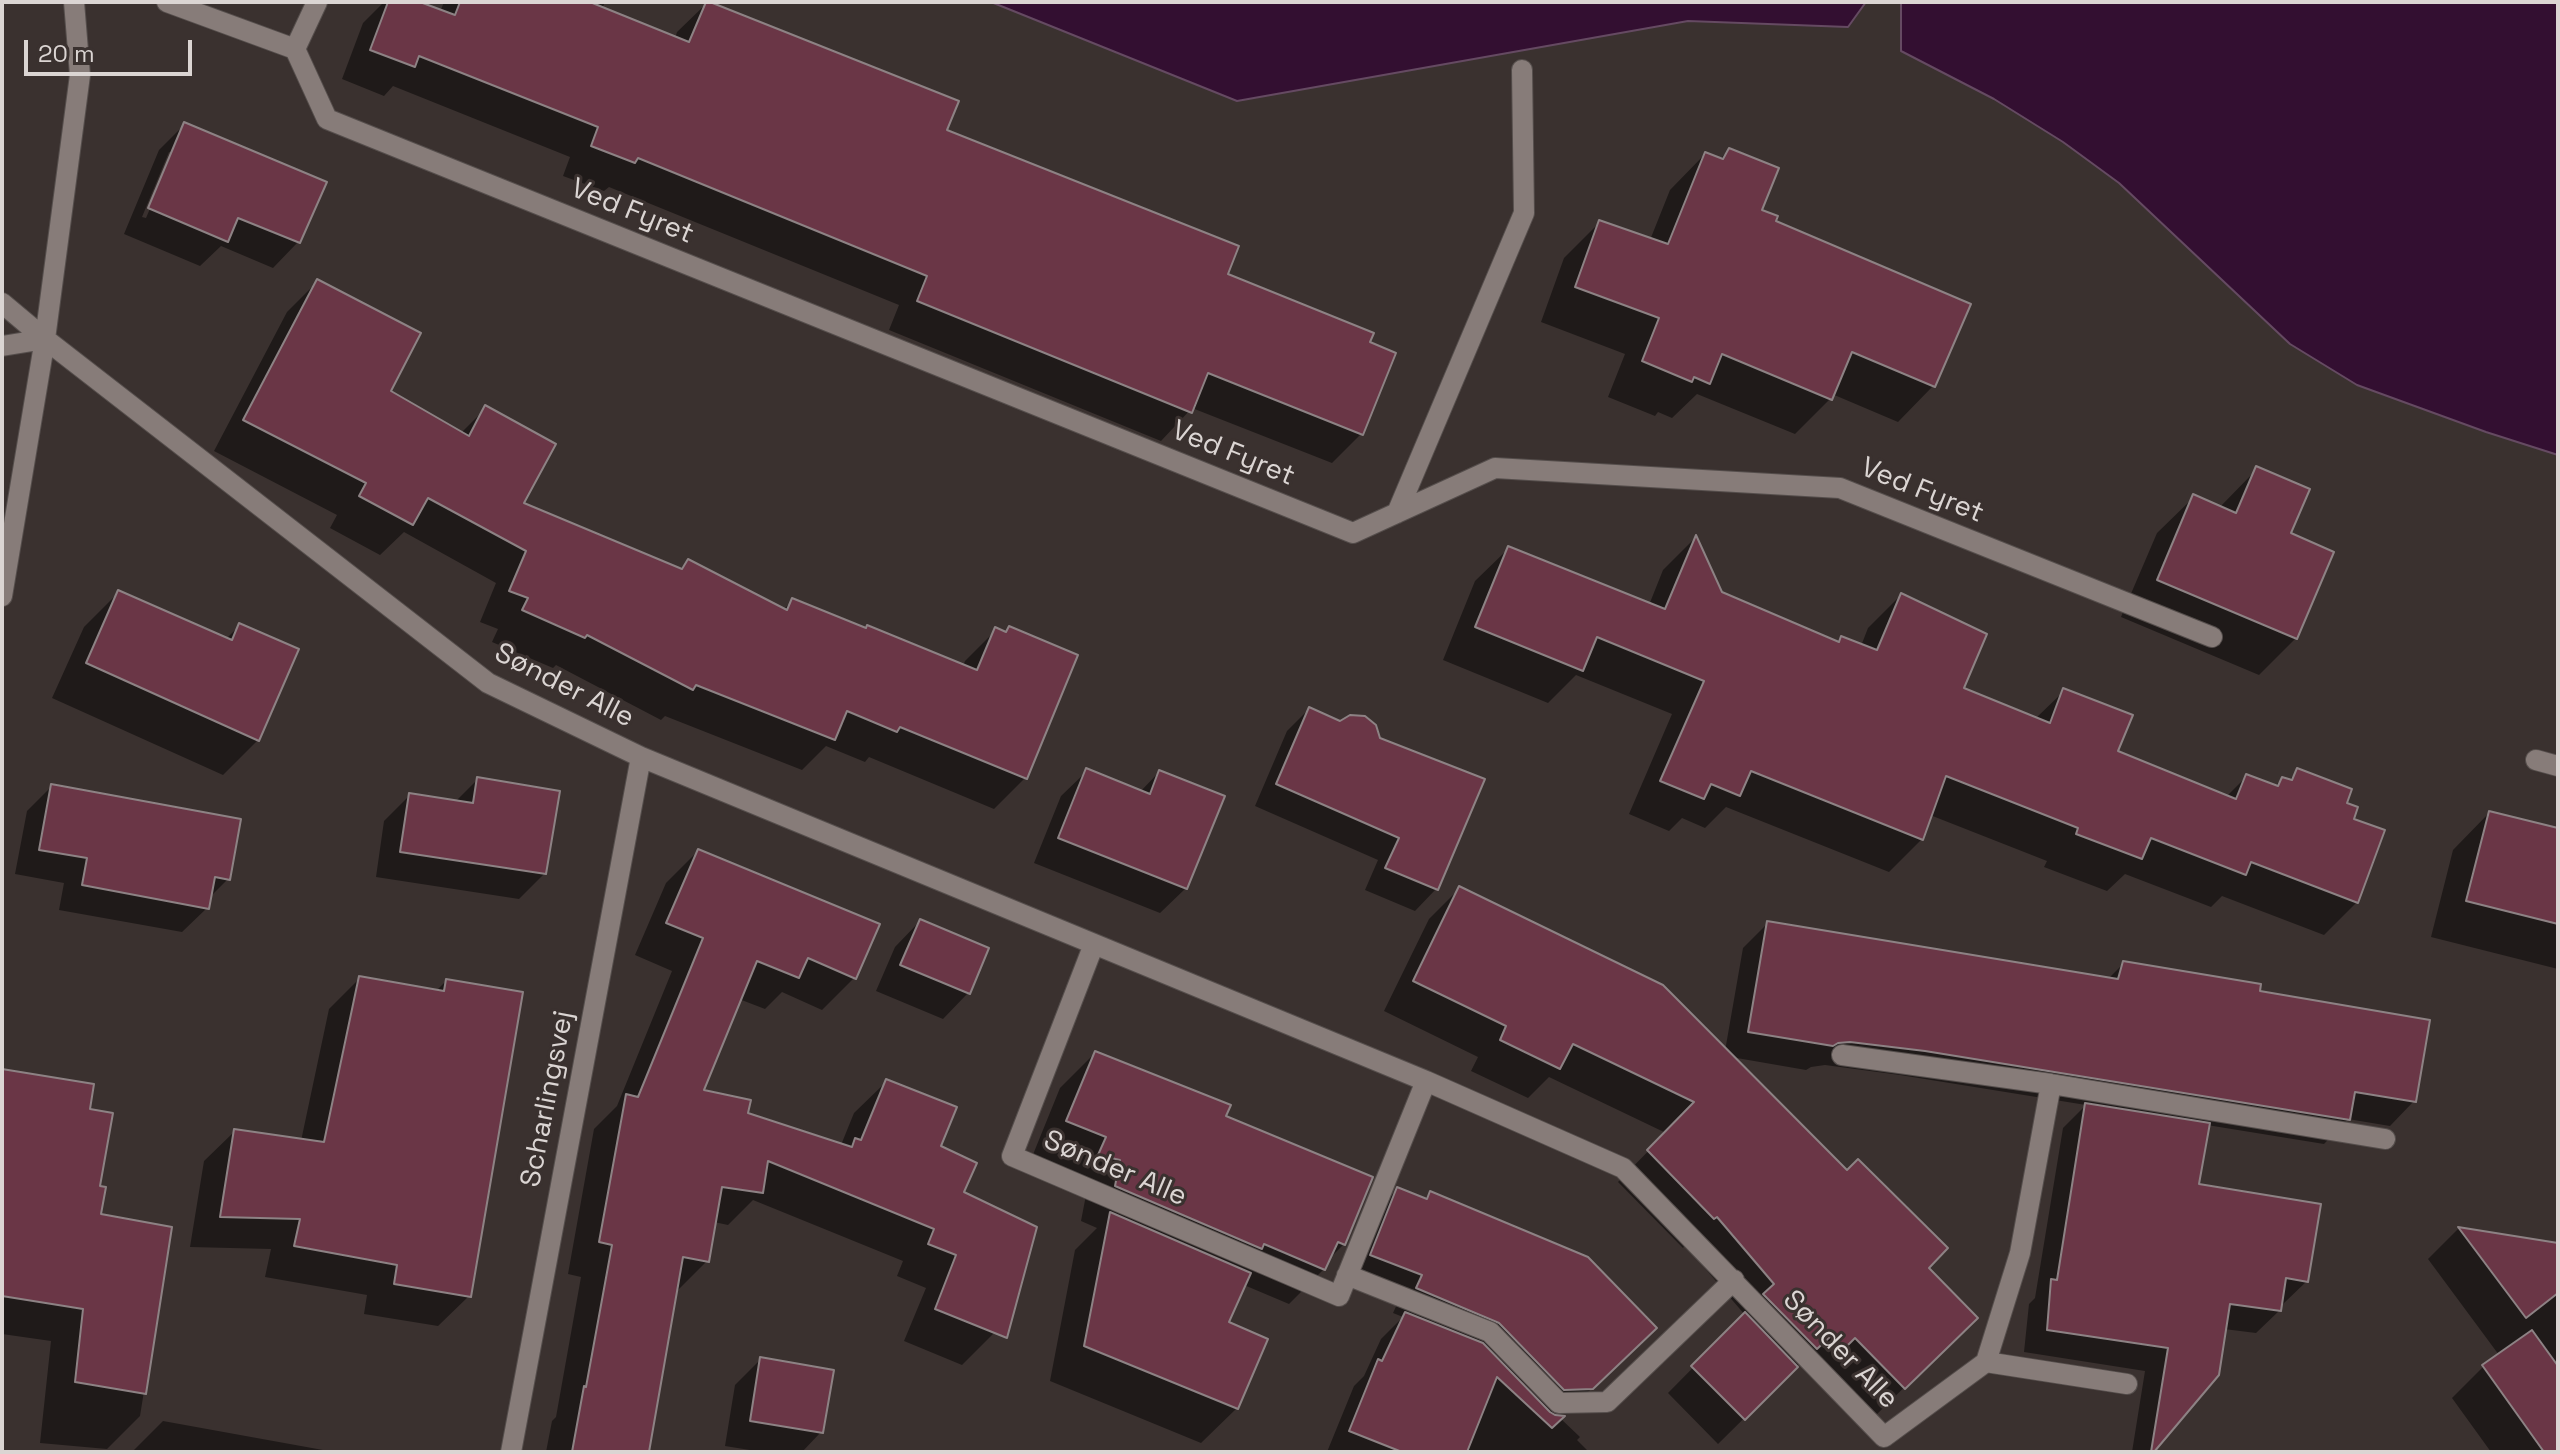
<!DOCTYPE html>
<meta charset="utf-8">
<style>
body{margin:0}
#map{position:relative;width:2560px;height:1454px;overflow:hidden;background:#3a312f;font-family:"Space Grotesk",sans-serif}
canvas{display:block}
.frame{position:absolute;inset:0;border:4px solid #dbd5d3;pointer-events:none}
.scale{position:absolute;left:24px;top:40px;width:168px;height:36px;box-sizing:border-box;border:4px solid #dbd5d3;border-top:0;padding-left:10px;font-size:24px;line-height:28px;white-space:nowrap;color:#dbd5d3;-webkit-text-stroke:6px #3a312f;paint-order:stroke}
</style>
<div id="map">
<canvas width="2560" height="1454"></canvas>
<div class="frame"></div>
<div class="scale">20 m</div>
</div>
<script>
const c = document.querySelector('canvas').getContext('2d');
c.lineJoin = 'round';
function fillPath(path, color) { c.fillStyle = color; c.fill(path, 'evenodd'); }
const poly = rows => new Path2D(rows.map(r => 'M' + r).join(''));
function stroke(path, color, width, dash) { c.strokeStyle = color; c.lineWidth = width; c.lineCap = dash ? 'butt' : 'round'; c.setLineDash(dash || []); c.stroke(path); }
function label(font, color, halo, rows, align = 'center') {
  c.font = font + ' "Space Grotesk",sans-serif'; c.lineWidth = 6; c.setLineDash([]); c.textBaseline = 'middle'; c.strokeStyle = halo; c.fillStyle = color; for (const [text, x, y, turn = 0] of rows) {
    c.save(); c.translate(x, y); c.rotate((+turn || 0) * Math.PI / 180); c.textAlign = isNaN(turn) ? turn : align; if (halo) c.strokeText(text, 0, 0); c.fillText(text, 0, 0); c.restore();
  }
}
const water = poly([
 [991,2,1866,2,1848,27,1688,21,1237,101,991,2],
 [1901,2,2558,2,2558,455,2486,432,2357,385,2290,344,2119,183,2063,142,1994,99,1901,51,1901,2]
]);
const shadow = poly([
 [384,2,414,2,440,12,444,2,605,2,602,9,675,39,677,32,707,3,945,131,1225,276,1367,343,1361,434,1332,463,1192,408,1161,441,889,330,899,305,609,187,604,191,563,176,570,157,393,86,384,96,342,79,363,23],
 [185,124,298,242,273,268,221,246,200,266,124,234,159,150],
 [169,152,174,152,146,218,142,217],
 [1729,150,1759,211,1773,222,1933,386,1898,422,1832,394,1830,399,1795,434,1697,394,1672,418,1658,412,1655,416,1608,397,1625,354,1541,322,1564,258,1600,222,1650,240,1670,190,1705,154,1719,160],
 [318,281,388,392,461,433,486,408,521,504,679,570,688,561,783,610,793,600,963,666,965,661,996,630,1004,633,1009,628,1025,778,994,809,869,757,865,762,826,746,802,770,665,716,661,720,556,665,553,668,492,642,498,629,480,622,496,583,404,532,380,555,330,528,337,515,214,451,287,312],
 [2257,469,2288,534,2296,638,2259,675,2121,617,2157,533,2194,497,2219,508],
 [1695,538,1721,593,1836,644,1842,638,1861,646,1868,628,1901,595,1961,689,2035,719,2064,691,2116,752,2226,797,2246,777,2274,787,2282,779,2288,781,2298,771,2344,804,2351,820,2357,902,2324,935,2222,896,2211,907,2125,874,2107,891,2044,867,2047,861,1930,815,1922,839,1889,872,1726,807,1705,828,1682,818,1669,831,1629,814,1672,714,1576,675,1548,703,1443,660,1475,581,1509,548,1649,605,1663,570],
 [119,592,225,640,240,625,258,740,223,775,52,698,84,627],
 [1309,709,1340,723,1436,889,1415,911,1365,890,1378,860,1255,806,1287,731],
 [1087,771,1140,792,1159,772,1186,888,1160,913,1034,863,1061,796],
 [477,780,544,874,519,899,376,877,384,821,410,795,455,802],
 [52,786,228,879,209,898,207,908,182,932,59,910,64,883,15,874,27,811],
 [2489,813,2558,830,2558,969,2431,937,2453,850],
 [698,851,854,978,822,1010,782,992,765,1009,739,999,701,1091,745,1114,841,1145,854,1113,887,1081,938,1147,962,1192,1011,1316,962,1365,904,1341,926,1288,897,1276,903,1261,753,1200,728,1225,714,1222,707,1261,674,1294,647,1452,546,1452,552,1421,556,1417,581,1277,568,1274,594,1129,617,1106,672,971,635,955,666,883],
 [1459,889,1725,1051,1743,948,1768,923,2107,980,2123,964,2257,993,2414,1101,2390,1126,2348,1119,2324,1144,2207,1125,2196,1185,2307,1281,2283,1304,2280,1304,2280,1310,2256,1333,2224,1329,2151,1452,2132,1452,2145,1371,2024,1352,2029,1304,2035,1298,2063,1128,2086,1105,1900,1075,1825,1065,1811,1067,1806,1070,1731,1057,1975,1318,1874,1417,1800,1363,1718,1444,1668,1393,1745,1315,1685,1245,1683,1248,1618,1182,1666,1133,1549,1077,1528,1098,1471,1071,1478,1057,1384,1011,1429,919],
 [920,921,987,949,968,993,943,1019,876,991,895,947],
 [360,978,436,991,446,981,469,1296,438,1326,364,1314,367,1295,265,1277,271,1249,190,1247,204,1161,235,1131,301,1141,329,1009],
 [1095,1053,1223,1117,1344,1244,1328,1260,1324,1269,1289,1304,1244,1285,1226,1324,1237,1408,1201,1443,1050,1381,1075,1250,1097,1228,1081,1221,1086,1195,1065,1190,1073,1172,1032,1157,1060,1088],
 [2,1071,88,1111,99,1216,170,1229,140,1416,107,1449,40,1443,51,1341,2,1334],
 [1398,1189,1424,1200,1431,1193,1630,1352,1566,1413,1546,1413,1560,1418,1580,1437,1577,1440,1589,1452,1327,1452,1354,1386,1364,1376,1381,1339,1403,1317,1393,1313,1399,1300,1347,1279,1373,1214],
 [2458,1229,2532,1241,2558,1277,2558,1452,2491,1452,2452,1398,2483,1367,2499,1355,2428,1259],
 [761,1359,821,1432,802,1452,762,1452,725,1446,735,1385],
 [163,1421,334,1452,132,1452]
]);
const building = poly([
 [388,2,420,2,455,15,460,2,590,2,689,42,706,2,710,2,959,101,947,130,1239,246,1228,274,1374,333,1370,342,1396,353,1363,435,1208,373,1192,413,917,301,927,276,638,158,635,163,591,146,598,127,419,56,415,67,370,50,388,2],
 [184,122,327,182,300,243,238,218,228,242,148,208,184,122],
 [1729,148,1779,168,1762,210,1778,216,1776,221,1971,304,1935,387,1852,352,1832,400,1722,354,1710,384,1694,377,1692,382,1642,361,1659,318,1575,287,1599,220,1668,244,1705,152,1723,159,1729,148],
 [317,279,421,333,391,391,469,436,485,405,556,444,524,503,682,569,688,559,787,610,792,598,866,628,867,625,977,670,995,627,1006,632,1009,626,1078,655,1027,779,900,727,897,732,847,711,835,740,696,685,693,690,587,635,585,638,522,610,528,598,509,591,526,551,428,498,413,525,359,496,366,483,243,420,317,279],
 [2256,466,2310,489,2291,533,2334,552,2297,639,2157,580,2193,494,2236,513,2256,466],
 [1696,535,1722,592,1839,642,1841,636,1877,650,1901,593,1987,634,1964,688,2050,723,2063,688,2133,715,2118,751,2236,799,2246,774,2278,786,2282,777,2292,780,2297,768,2352,789,2347,803,2358,807,2354,819,2385,830,2358,903,2251,862,2246,875,2151,838,2142,859,2076,834,2078,828,1946,776,1923,840,1751,771,1740,796,1711,784,1704,799,1660,781,1704,681,1597,637,1583,671,1475,627,1508,546,1665,609,1696,535],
 [118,590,232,640,239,623,299,649,259,741,86,663,118,590],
 [1309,707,1340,721,1350,715,1365,716,1376,725,1380,738,1485,779,1438,890,1385,868,1399,838,1276,784,1309,707],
 [1086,768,1150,794,1159,770,1225,796,1187,889,1058,838,1086,768],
 [477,777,560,791,546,874,400,852,409,793,473,803,477,777],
 [51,784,241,819,230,880,215,877,209,909,82,885,87,858,39,850,51,784],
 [2489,811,2558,828,2558,924,2466,901,2489,811],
 [698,849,880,924,856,979,808,958,799,978,757,961,704,1090,751,1100,748,1113,852,1147,855,1138,861,1140,886,1079,957,1107,941,1146,977,1163,964,1192,1037,1227,1007,1338,935,1309,956,1255,928,1244,934,1229,768,1161,763,1193,722,1187,709,1262,683,1257,649,1452,572,1452,584,1386,586,1387,612,1245,599,1242,626,1094,638,1097,703,938,666,923,698,849],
 [1459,886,1663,985,1847,1170,1858,1159,1948,1248,1929,1268,1978,1318,1905,1389,1855,1338,1845,1348,1832,1335,1817,1349,1763,1294,1774,1284,1717,1217,1714,1219,1647,1150,1694,1102,1573,1044,1560,1069,1500,1040,1506,1026,1413,981,1459,886],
 [920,919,989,948,970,994,900,965,920,919],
 [1767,921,2118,979,2123,961,2261,984,2260,991,2430,1020,2416,1102,2355,1092,2350,1120,1925,1051,1850,1042,1838,1043,1833,1046,1748,1032,1767,921],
 [359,976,444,991,446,979,523,992,471,1297,394,1284,397,1265,294,1246,300,1219,220,1217,234,1129,324,1142,359,976],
 [1095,1051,1231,1105,1226,1116,1373,1177,1345,1245,1338,1242,1325,1270,1264,1244,1262,1249,1115,1186,1120,1160,1098,1155,1106,1137,1066,1121,1095,1051],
 [2,1069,94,1084,90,1109,113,1113,100,1186,106,1187,101,1214,172,1227,146,1394,75,1382,83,1309,2,1296,2,1069],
 [2085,1103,2210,1123,2199,1184,2321,1204,2308,1282,2286,1278,2281,1311,2230,1304,2219,1375,2154,1452,2151,1452,2168,1348,2047,1330,2051,1279,2057,1280,2085,1103],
 [1397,1187,1427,1199,1430,1191,1588,1257,1657,1328,1593,1389,1564,1390,1499,1323,1416,1288,1422,1275,1370,1255,1397,1187],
 [1110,1212,1251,1273,1229,1322,1268,1339,1238,1409,1084,1346,1110,1212],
 [2458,1227,2558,1243,2558,1293,2526,1318,2458,1227],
 [1405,1312,1483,1343,1550,1412,1555,1415,1565,1416,1552,1428,1497,1377,1467,1452,1402,1452,1349,1431,1378,1359,1382,1361,1405,1312],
 [1745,1312,1798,1367,1745,1420,1691,1366,1745,1312],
 [2532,1330,2558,1366,2558,1452,2544,1452,2482,1365,2532,1330],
 [760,1357,834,1370,823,1433,750,1421,760,1357]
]);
const minor = poly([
 [167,2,295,49],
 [317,2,295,49,327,119,1353,533,1495,468,1840,488,2212,637],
 [2,303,45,339,488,683,641,757,1426,1081,1623,1168,1884,1437,1986,1362,2127,1384],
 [2,346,45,339],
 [1397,513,1524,213,1522,70],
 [2,596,45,339,80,75,74,2],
 [2536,760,2558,766],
 [1094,944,1012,1156,1339,1296,1426,1081],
 [1842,1055,2051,1084,2385,1139],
 [1347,1275,1490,1332,1559,1403,1607,1402,1734,1280],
 [1986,1362,2020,1253,2051,1084],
 [511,1452,641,757]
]);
const streetNames = [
 ["Ved Fyret",632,212,22],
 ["Ved Fyret",1233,454,22],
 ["Ved Fyret",1922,491,22],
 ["Sønder Alle",564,686,27],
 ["Scharlingsvej",548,1099,-79],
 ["Sønder Alle",1115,1169,23],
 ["Sønder Alle",1840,1350,46]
];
fillPath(water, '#330f31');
stroke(water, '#654a62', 2);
fillPath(shadow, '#0007');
fillPath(building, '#6a3646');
stroke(building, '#8d8284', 2);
stroke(minor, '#554e4c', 22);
stroke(minor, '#877c79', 20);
label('28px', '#dbd5d3', '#3a312f', streetNames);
</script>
